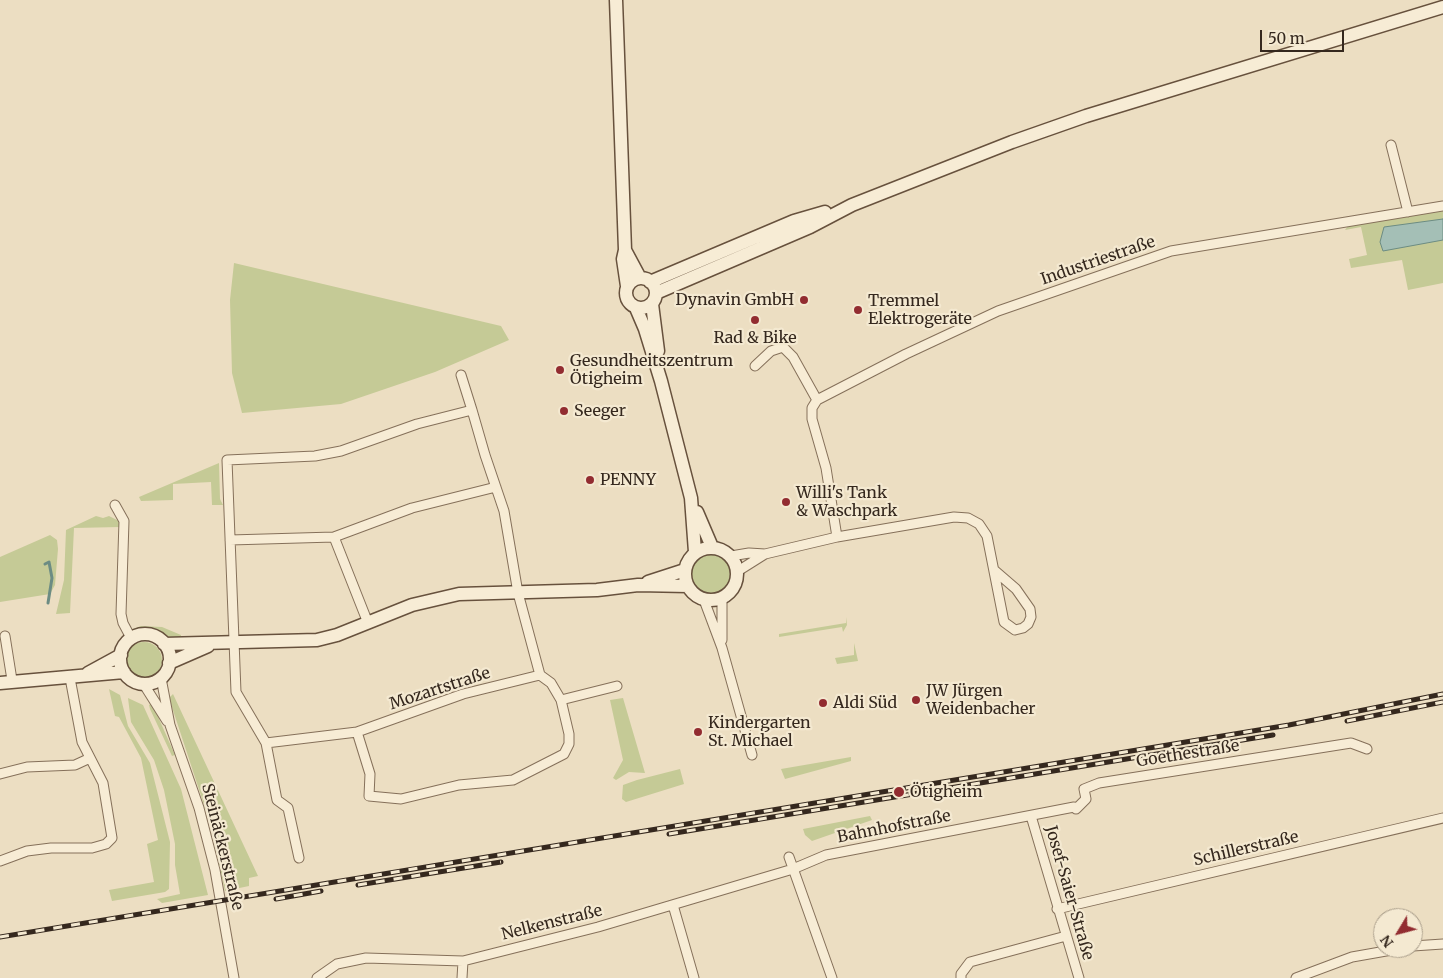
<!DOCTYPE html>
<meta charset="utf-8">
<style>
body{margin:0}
#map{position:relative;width:1443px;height:978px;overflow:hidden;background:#ecdec2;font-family:Merriweather,serif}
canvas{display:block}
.north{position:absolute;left:1373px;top:908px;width:50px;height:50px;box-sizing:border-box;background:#f4e9d1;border:1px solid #a89c89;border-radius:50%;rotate:233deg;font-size:14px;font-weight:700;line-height:20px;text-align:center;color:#35281e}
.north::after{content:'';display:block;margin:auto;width:18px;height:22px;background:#922c30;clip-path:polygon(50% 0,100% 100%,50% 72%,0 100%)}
.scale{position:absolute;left:1260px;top:30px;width:84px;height:22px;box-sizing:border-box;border:2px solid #35281e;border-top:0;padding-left:6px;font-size:15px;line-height:18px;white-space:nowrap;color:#35281e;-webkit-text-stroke:4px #f4e9d1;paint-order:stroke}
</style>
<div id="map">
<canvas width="1443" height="978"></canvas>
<div class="north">N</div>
<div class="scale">50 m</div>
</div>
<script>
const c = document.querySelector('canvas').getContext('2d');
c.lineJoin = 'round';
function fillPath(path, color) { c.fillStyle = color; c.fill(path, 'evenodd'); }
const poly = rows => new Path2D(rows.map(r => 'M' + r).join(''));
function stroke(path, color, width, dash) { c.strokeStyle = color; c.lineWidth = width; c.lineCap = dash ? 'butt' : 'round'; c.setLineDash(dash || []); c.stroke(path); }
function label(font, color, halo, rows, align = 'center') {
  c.font = font + ' Merriweather,serif'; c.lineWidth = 4.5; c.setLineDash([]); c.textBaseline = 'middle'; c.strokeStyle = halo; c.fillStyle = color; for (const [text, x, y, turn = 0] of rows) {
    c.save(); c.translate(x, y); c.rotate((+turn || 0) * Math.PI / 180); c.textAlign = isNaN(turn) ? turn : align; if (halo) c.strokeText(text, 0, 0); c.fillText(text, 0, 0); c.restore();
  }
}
const green = poly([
 [1443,211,1443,283,1408,290,1402,260,1351,268,1349,259,1367,255,1361,227,1345,230,1348,226],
 [234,263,501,326,509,340,435,372,341,404,242,413,232,373,230,300],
 [219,463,220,499,223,505,212,505,211,482,173,484,173,500,141,501,139,497],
 [96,516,103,518,109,516,119,521,120,527,74,528,70,613,56,614,64,580,66,530],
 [50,535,57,540,58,549,55,585,50,594,0,602,0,557],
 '691 573a20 20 0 1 1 40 0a20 20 0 1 1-40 0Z',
 [846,617,847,625,843,632,842,627,779,637,779,634,846,623],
 [141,626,162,627,181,635,181,638,166,638,149,629,133,629],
 '126 660a18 18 0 1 1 36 0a18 18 0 1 1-36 0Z',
 [854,643,858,661,837,664,835,658,854,655],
 [109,689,120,695,128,726,150,763,170,842,169,889,165,892,112,901,109,890,154,882,147,844,158,840,141,758,119,717,115,716],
 [173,694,258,876,249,878,249,886,225,891,210,823,169,698],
 [128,698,143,705,181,789,208,895,162,903,157,899,180,894,175,865,175,844,164,790,154,760,131,722],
 [623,698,645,773,629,772,616,780,613,778,623,760,610,700],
 [152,703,175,755,172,756,150,709,149,705],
 [851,757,851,761,785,779,781,769],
 [680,769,684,784,626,802,622,799,623,785,637,780],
 [870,816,872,820,812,841,805,835,803,829]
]);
const water = poly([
 [1443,219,1443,240,1383,251,1380,242,1384,227,1443,219]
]);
const stream = poly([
 [45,564,49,562,52,578,48,603]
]);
const street = poly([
 [1391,145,1408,212],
 [755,366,771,351,783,347,793,357,817,400],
 [461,375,472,410,485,455,504,511,518,593,540,675,463,694,357,732,266,743,236,692,227,460,315,456,341,451,417,424,472,410],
 [115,505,124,521,121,614,123,623,131,638],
 [334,537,368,623],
 [837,537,826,468,812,419,812,408,817,400,906,354,998,311,1171,251,1443,206],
 [230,540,334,537,412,508,496,487],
 [731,556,749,553,765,554,837,537,954,517,968,518,979,524,987,536,1004,622,1015,630,1023,628,1028,624,1031,617,1030,609,1016,589,994,570],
 [738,571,765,554],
 [722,598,722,640],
 [704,600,722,648,752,755],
 [5,636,12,680],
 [161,678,170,725,199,808,215,870,234,978],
 [143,683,167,721],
 [561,700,617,686],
 [357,732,370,774,369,796,401,799,459,785,513,780,564,754,569,744,569,734,561,700,551,683,540,675],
 [266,743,277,800,288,808,299,858],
 [0,774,27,767,75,765,88,759],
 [1031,816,1079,978],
 [789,857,832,978],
 [0,861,27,851,51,848,92,848,106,844,112,838,103,783,82,742,70,678],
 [673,905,694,978],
 [1057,909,1443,818],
 [1413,946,1443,944],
 [317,978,337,964,366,958,463,961,598,927,793,869,826,855,1074,807,1076,809,1086,799,1084,789,1099,783,1351,743,1367,749],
 [462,978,463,961],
 [961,978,961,974,970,962,1066,936],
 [1296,978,1352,957,1403,948]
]);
const secondary = poly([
 [616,0,625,250,623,259,627,286],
 [625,250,640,278],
 '626 293a15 15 0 1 1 30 0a15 15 0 1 1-30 0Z',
 [650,282,794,221,825,212],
 [656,293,810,227,852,205,1012,142,1086,116,1443,7],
 [652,304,658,351],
 [636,308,645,329,661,381,691,498,695,552],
 [697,512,712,547],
 '685 574a26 26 0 1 1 52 0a26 26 0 1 1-52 0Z',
 [648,582,685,570],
 '120 659a25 25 0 1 1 50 0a25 25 0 1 1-50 0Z',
 [164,644,317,640,337,635,412,605,459,594,597,590,638,585,688,586],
 [169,663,208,646],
 [88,673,121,655],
 [0,683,124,672]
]);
const rail = poly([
 [1347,721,1443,702],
 [669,834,1273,735],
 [358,885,501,862],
 [276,899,321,891],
 [0,937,1289,725,1443,694]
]);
const markers = [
 [804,300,5,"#922c30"],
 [858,310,5,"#922c30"],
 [755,320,5,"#922c30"],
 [560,370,5,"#922c30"],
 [564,411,5,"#922c30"],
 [590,480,5,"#922c30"],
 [786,502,5,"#922c30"],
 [916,700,5,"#922c30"],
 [823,703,5,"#922c30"],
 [698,732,5,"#922c30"],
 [899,792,6,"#922c30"]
];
const streetNames = [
 ["Industriestraße",1098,261,-19],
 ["Mozartstraße",440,689,-18],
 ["Goethestraße",1188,754,-9],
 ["Bahnhofstraße",894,827,-11],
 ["Steinäckerstraße",222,847,76],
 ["Schillerstraße",1246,849,-13],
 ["Josef-Saier-Straße",1069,893,74],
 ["Nelkenstraße",552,923,-14]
];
const poiNames = [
 ["Dynavin GmbH",794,300,"right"],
 ["Tremmel",868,301],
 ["Elektrogeräte",868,319],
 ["Rad & Bike",755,338,"center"],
 ["Gesundheitszentrum",570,361],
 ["Ötigheim",570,379],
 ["Seeger",574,411],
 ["PENNY",600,480],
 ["Willi's Tank",796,493],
 ["& Waschpark",796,511],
 ["JW Jürgen",926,691],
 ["Weidenbacher",926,709],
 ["Aldi Süd",833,703],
 ["Kindergarten",708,723],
 ["St. Michael",708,741],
 ["Ötigheim",910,792]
];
fillPath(green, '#c5ca96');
fillPath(water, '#a4bfb6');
stroke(water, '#6c8c83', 1);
stroke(stream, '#6c8c83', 3);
stroke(street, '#85705a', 11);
stroke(secondary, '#67513d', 15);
stroke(street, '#f7ecd5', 9);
stroke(secondary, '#f7ecd5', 12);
stroke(rail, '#35281e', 5);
stroke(rail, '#f4e9d1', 3, [9]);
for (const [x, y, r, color] of markers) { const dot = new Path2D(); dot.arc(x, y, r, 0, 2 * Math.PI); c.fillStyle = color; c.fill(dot); stroke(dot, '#f4e9d1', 2); }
label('16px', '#35281e', '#f4e9d1', streetNames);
label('16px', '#35281e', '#f4e9d1', poiNames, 'left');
</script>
